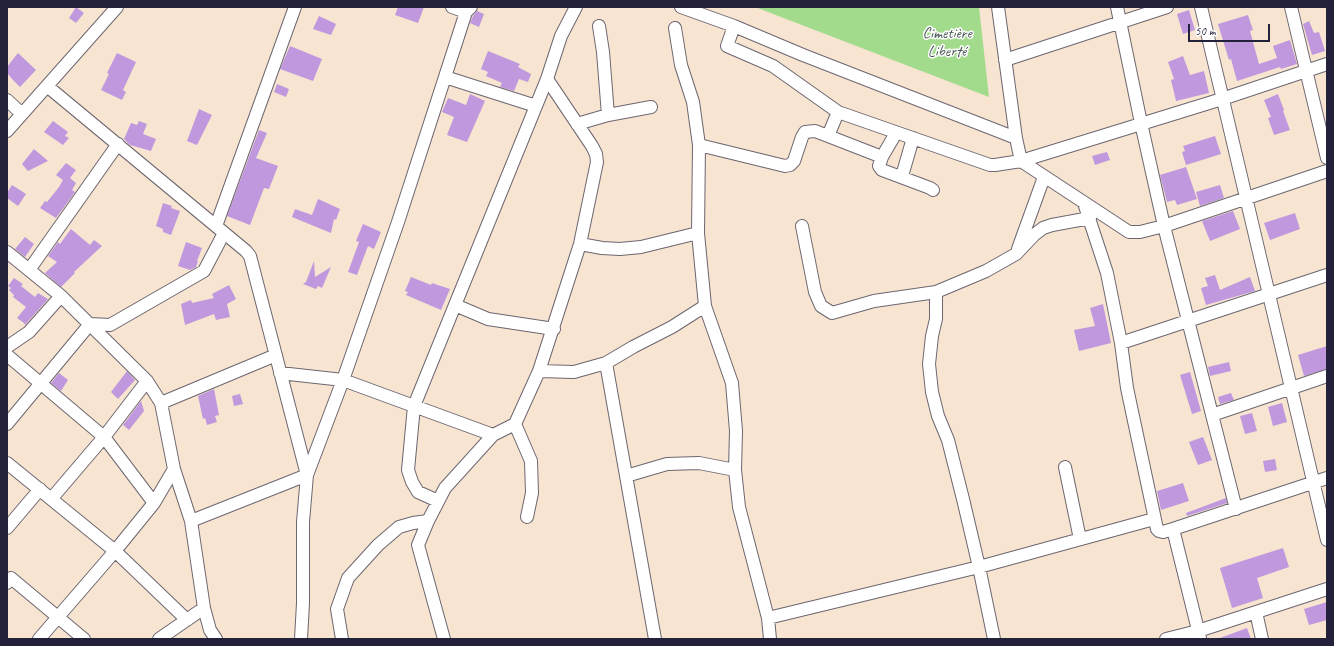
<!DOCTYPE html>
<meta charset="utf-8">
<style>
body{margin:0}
#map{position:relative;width:1334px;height:646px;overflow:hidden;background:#f7e5d1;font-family:Caveat,sans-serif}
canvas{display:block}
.frame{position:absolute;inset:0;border:8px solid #22223b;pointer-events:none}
.scale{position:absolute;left:1188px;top:24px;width:82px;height:18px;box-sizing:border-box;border:2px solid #22223b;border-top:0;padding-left:5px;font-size:12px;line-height:14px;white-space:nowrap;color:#22223b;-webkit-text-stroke:3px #fff;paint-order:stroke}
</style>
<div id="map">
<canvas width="1334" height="646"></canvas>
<div class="frame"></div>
<div class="scale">50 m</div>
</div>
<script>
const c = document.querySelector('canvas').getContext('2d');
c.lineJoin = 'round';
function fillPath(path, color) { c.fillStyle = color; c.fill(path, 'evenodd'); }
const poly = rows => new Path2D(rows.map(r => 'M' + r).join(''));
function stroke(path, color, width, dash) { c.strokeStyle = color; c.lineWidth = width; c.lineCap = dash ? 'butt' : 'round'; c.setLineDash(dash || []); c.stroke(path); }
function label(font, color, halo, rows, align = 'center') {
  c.font = font + ' Caveat,sans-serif'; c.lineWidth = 3; c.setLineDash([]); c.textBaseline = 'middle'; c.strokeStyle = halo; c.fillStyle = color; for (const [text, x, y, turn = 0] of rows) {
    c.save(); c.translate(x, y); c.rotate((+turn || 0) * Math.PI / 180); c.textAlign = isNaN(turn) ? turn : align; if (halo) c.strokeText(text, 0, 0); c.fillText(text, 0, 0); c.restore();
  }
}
const green = poly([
 [755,7,979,7,989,97]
]);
const building = poly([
 [76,7,84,13,76,23,69,18],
 [398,7,424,7,418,23,395,15],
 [1189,10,1195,30,1183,34,1177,14],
 [477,11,484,14,479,27,470,23,473,16],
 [1248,15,1253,30,1250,31,1259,64,1277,58,1273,46,1290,40,1297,64,1281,69,1280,67,1237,81,1231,59,1229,60,1218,24],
 [319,16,336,24,331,35,313,29],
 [1309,21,1314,33,1319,32,1325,51,1312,55,1303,24],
 [290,46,322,59,313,81,280,69],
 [488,51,520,64,518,67,531,74,528,82,519,79,514,91,500,87,502,83,486,76,488,72,481,69],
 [18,53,36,70,20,87,12,79,8,74,7,67],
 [117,53,136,62,123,90,126,92,122,100,101,90,109,74,107,73],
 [1183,56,1190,75,1204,71,1209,93,1176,101,1171,80,1174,79,1168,62],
 [277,84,289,89,286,97,274,92],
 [470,94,485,101,467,142,447,135,454,117,442,112,448,98,466,105],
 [1278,94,1284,110,1283,111,1290,130,1274,135,1268,118,1271,117,1264,100],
 [199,109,212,115,197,145,187,141],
 [53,121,68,132,65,136,69,138,63,145,44,132],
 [139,121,147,124,143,134,156,139,151,151,130,145,124,139,131,123,137,125],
 [259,130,267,133,256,158,278,166,269,189,264,188,250,225,227,216],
 [1215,136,1221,154,1186,165,1182,152,1185,151,1183,146],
 [34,149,48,161,28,171,22,164],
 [1107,152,1110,160,1095,165,1092,156],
 [66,163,76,170,70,178,76,183,72,190,75,192,56,218,40,208,45,201,47,202,59,187,63,180,56,175],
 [1186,167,1197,199,1177,205,1175,200,1167,202,1160,175],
 [12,185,26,194,18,206,7,198,7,193],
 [1220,185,1224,198,1200,206,1196,192],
 [318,199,340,209,336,220,334,219,331,233,292,217,295,209,312,215],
 [163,203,172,206,171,208,180,211,171,235,163,232,163,229,156,226],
 [1233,211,1240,229,1210,241,1202,221],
 [1295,213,1300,229,1270,240,1264,223],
 [363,224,381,232,374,249,368,246,357,275,348,272,359,242,356,241],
 [71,229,90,245,94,240,102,246,74,272,75,273,61,287,45,273,57,262,48,256,56,245,58,242,60,244],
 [25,237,34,244,25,257,15,249],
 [186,242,202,248,197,261,198,261,196,267,190,270,178,266],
 [314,261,315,277,331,267,322,288,318,286,316,289,303,284,306,282],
 [1215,275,1220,290,1250,277,1255,291,1206,305,1201,288,1208,286,1205,278],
 [411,277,431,285,432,283,450,289,441,310,406,295,408,292,405,291],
 [14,278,23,284,21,286,35,297,38,293,48,299,25,325,24,323,17,318,26,307,13,297,14,295,9,290,11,288,8,286],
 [229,285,236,299,227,304,230,317,216,320,214,314,185,325,181,304,191,300,192,303,214,298,212,294],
 [1103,304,1111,343,1079,351,1074,330,1095,326,1090,308],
 [1327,346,1327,369,1304,376,1298,355],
 [1229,362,1231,371,1210,376,1208,367],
 [127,371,135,380,118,399,111,392],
 [1190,372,1201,411,1192,414,1180,375],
 [59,373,68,380,61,391,51,383],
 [214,389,219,415,215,416,217,422,207,425,205,418,203,419,198,396],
 [1231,393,1234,400,1220,404,1218,397],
 [240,394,243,404,234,406,232,396],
 [141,401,144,411,129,430,123,425],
 [1282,403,1287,422,1273,426,1268,407],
 [1252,413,1257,431,1245,434,1240,416],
 [1203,437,1212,460,1198,465,1189,442],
 [1275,459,1277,470,1265,472,1263,461],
 [1183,483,1189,501,1161,510,1157,491],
 [1226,498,1227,503,1187,516,1186,513],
 [1283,548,1289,567,1257,578,1263,598,1232,608,1220,568],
 [1327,602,1327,620,1309,625,1304,609],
 [1247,628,1251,639,1221,639,1220,638]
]);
const street = poly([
 [452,7,466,12],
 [681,7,734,26,803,55,1016,138],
 [998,7,1016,138,1021,161,1129,232,1140,232,1164,226,1327,171],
 [1117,7,1141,123,1164,226,1236,509],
 [1201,7,1327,540],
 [1291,7,1327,158],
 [599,26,603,52,608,115],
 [734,26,727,46,773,66,838,112,990,165,995,165,1021,161,1222,99,1327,64],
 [675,28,681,65,693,102,699,145,698,233,705,306,732,383,736,431,735,470,739,507,768,618,770,639],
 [1005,60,1167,7],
 [445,77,536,106],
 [547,79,592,146,596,154,597,162,580,244,539,371,574,372,606,363,633,347,672,327,705,306],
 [7,100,22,114],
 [577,124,608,115,651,107],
 [7,131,117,7],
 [828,136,882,157,896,133],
 [699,145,785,166,790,165,794,161,802,137,805,132,815,131,828,136,838,112],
 [882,157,879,166,882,170,930,188,933,190],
 [902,176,913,138],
 [1084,203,1107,273,1121,343,1127,388,1157,529,1159,531,1163,532,1173,529,1327,478],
 [216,226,295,7],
 [802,226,815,292,821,306,832,313,874,301,936,292,986,271,1016,254,1034,235,1043,228,1052,225,1090,218],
 [580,244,602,248,620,249,641,247,698,233],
 [1018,249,1044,177],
 [7,252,61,296,147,381,161,403,174,469,191,521,307,475,250,256,246,251,47,86],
 [29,270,118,144],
 [936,292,936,319,932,336,929,364,932,392,938,416,948,440,963,499,979,567,994,639],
 [554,329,488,319,455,305,547,79,561,36,576,7],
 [1121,343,1327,275],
 [7,347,29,332,61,296],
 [7,355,104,437,154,503],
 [606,363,655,639],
 [280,373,343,380,493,435,515,424,539,371],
 [161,403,276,355],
 [1212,415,1327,376],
 [7,424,90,324,110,325,204,271,224,233],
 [515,424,531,461,532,493,527,517],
 [7,463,115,551,154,503,174,469],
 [1065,467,1080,539],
 [626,476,667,464,699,463,735,470],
 [52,498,104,437,147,381],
 [438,501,418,492,412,482,408,470,414,406,455,305],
 [191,521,204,608,210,630,216,639],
 [7,528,40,489],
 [1173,529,1200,638],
 [7,583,11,578,84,639],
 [1256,612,1262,639],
 [768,618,979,567,1154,519],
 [39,639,115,551,187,620],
 [159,639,204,608],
 [301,639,303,603,303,522,307,475,343,380,398,222,466,12,471,7],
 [342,639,337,609,348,578,378,545,399,527,413,523,428,521],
 [444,639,418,545,428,521,445,488,493,435],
 [1166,639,1198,631,1327,589]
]);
const parkNames = [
 ["Cimetière",947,34],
 ["Liberté",947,52]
];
fillPath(green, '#a3db8d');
fillPath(building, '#bf98de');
stroke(street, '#6d6670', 14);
stroke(street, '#fff', 12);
label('16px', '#495a54', '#fff', parkNames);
</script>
